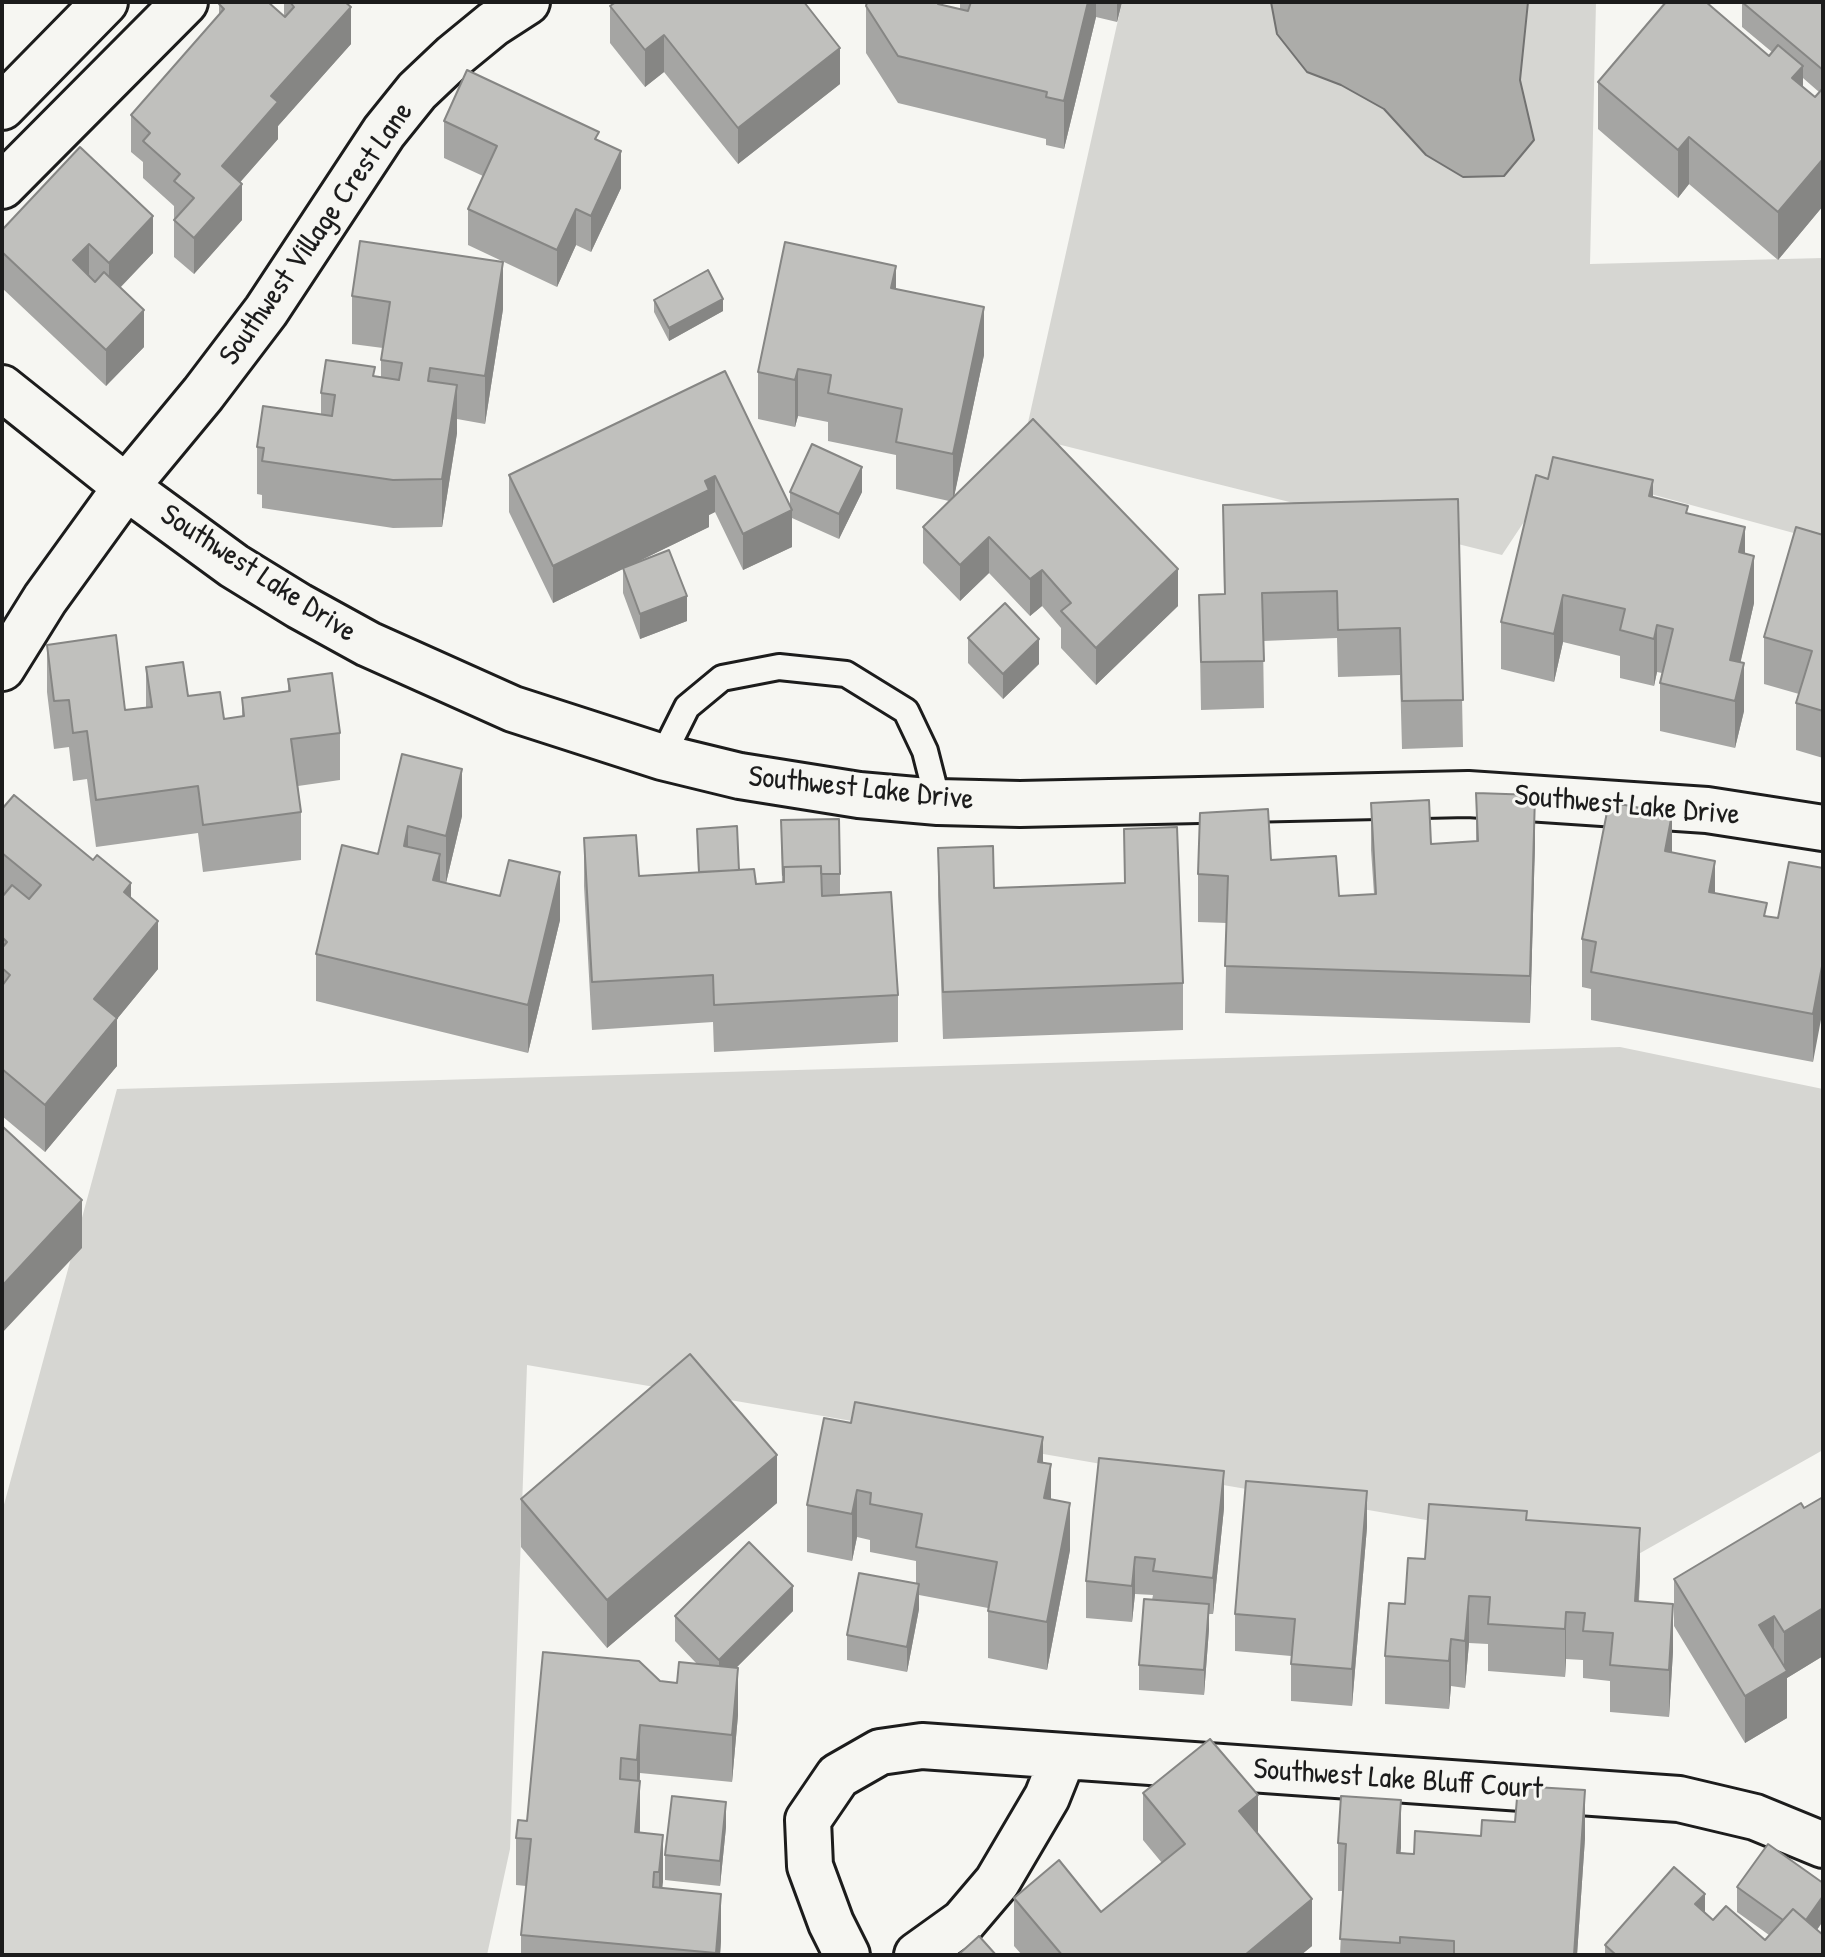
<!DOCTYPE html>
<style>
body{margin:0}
#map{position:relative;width:1825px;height:1957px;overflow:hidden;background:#f6f6f2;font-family:"Patrick Hand",sans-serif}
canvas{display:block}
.frame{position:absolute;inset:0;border:4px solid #1c1c1c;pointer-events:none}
</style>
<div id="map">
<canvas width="1825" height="1957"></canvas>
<div class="frame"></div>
</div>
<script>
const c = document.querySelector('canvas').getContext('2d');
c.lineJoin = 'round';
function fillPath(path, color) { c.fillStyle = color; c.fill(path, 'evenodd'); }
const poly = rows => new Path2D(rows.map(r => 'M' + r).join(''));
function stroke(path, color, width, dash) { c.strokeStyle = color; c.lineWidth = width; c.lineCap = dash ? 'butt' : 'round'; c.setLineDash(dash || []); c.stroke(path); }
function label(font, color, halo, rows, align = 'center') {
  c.font = font + ' "Patrick Hand",sans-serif'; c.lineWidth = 6; c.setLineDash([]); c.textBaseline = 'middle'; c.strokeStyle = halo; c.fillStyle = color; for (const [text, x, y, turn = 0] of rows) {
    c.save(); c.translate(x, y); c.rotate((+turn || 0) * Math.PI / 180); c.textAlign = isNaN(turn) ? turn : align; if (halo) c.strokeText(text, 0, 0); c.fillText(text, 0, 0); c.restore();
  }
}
const green = poly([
 [1122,2,1596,2,1590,264,1823,258,1823,541,1559,469,1502,555,1025,436],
 [1620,1047,1823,1089,1823,1450,1635,1556,527,1365,510,1849,487,1955,2,1955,2,1512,117,1089]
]);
const water = poly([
 [1271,2,1528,2,1520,80,1534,140,1504,176,1463,177,1426,155,1384,109,1341,85,1307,72,1277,34,1271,2]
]);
const service = poly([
 [662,757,687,707,722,678,779,667,846,674,906,711,925,751,938,802]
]);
const minor = poly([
 [2,388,126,487,234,566,299,606,368,644,513,709,662,757,740,776,859,795,938,802,1020,804,1468,794,1707,810,1823,828],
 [2,668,45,599,126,487,203,394,266,311,384,132,417,91,454,56,493,24,527,2],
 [847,1955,831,1923,810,1866,808,1820,838,1776,880,1752,922,1746,1679,1799,1755,1817,1823,1845],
 [917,1955,963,1922,997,1882,1047,1797,1063,1757]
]);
const tertiary = poly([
 [2,107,105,2],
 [2,186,185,2]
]);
const wall = poly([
 [284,2,345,2,351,44,278,126,278,139,240,182,242,220,194,274,174,257,174,206,143,178,143,162,131,152,131,115,219,14,219,4,284,16],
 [960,2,1122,2,1117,22,1096,17,1064,149,1046,145,1046,139,898,103,866,53,866,6,938,4,960,9],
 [1742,2,1823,2,1823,206,1778,260,1689,184,1678,198,1598,129,1598,82,1769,56,1772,52,1742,27],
 [1803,78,1819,92,1815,97,1803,87],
 [610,6,840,84,738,164,664,72,645,87,610,43],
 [444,121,599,141,621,188,591,252,576,245,557,287,468,245,468,209,483,176,444,158],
 [2,230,153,253,120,288,144,347,106,386,2,288],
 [896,289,984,355,954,496,1178,606,1096,685,1061,648,1061,628,1042,606,1030,616,989,573,960,601,923,563,923,527,949,501,896,489,896,455,828,441,828,422,798,416,795,427,758,419,758,372],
 [352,296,503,309,485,424,457,419,457,433,442,527,393,528,262,508,262,495,257,494,257,447,321,414,321,393,375,376,381,377,381,360,383,348,352,344],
 [654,300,723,311,669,341,654,312],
 [725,371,790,506,790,492,862,492,839,539,792,518,792,547,743,570,715,512,709,515,709,527,633,564,687,621,640,639,623,593,623,569,553,603,509,512,509,475],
 [1548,479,1653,497,1688,514,1745,553,1754,603,1740,663,1744,711,1735,748,1660,731,1660,683,1662,673,1657,672,1654,686,1620,678,1620,656,1563,642,1554,682,1501,669,1501,622],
 [1458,499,1463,747,1402,749,1400,675,1338,677,1337,638,1263,641,1264,708,1201,710,1199,595,1224,594,1223,505],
 [1823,535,1823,758,1796,750,1796,703,1799,694,1764,684,1764,637],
 [968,638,1039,664,1003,699,968,663],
 [47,645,125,710,146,707,146,667,224,719,242,716,242,698,288,691,288,679,340,733,340,780,298,786,301,812,301,860,203,872,198,833,96,847,87,779,73,781,69,747,54,749,47,692],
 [402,754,462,816,446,883,560,920,528,1053,316,1001,316,954,378,854],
 [1476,793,1535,842,1530,1023,1225,1013,1227,923,1198,922,1198,874,1271,860,1339,896,1374,894,1371,850,1371,803,1431,844,1476,842],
 [2,809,131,898,158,969,117,1019,117,1066,45,1152,2,1116],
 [781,820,840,874,840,895,898,995,898,1042,714,1052,713,1022,592,1030,584,886,584,838,639,876,698,872,697,829,756,884,782,882],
 [1124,829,1183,983,1183,1030,943,1039,938,895,938,848,994,888,1124,883],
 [1672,853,1715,893,1767,916,1778,918,1823,868,1813,1062,1591,1020,1591,989,1582,987,1582,939],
 [824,1418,1043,1463,1051,1499,1070,1550,1047,1670,988,1658,988,1608,919,1595,919,1609,907,1672,847,1660,847,1635,916,1583,916,1561,870,1552,870,1540,857,1537,852,1561,807,1552,807,1505],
 [1823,1497,1823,1656,1787,1678,1787,1718,1745,1743,1674,1626,1674,1579],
 [521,1499,777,1503,607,1648,521,1547],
 [1224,1508,1213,1614,1209,1614,1209,1629,1204,1695,1139,1690,1139,1665,1153,1595,1135,1594,1132,1622,1086,1618,1086,1581],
 [1527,1520,1640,1576,1639,1601,1673,1651,1669,1717,1610,1712,1610,1681,1583,1678,1583,1660,1566,1659,1565,1677,1488,1671,1488,1644,1469,1643,1465,1688,1451,1686,1449,1709,1385,1704,1385,1656,1405,1604,1425,1559],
 [1367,1527,1352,1706,1291,1701,1291,1656,1235,1651,1235,1614],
 [793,1611,736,1668,738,1715,732,1782,640,1773,640,1832,663,1835,662,1888,721,1941,720,1955,521,1955,521,1935,526,1886,516,1885,516,1838,527,1821,660,1681,677,1683,697,1664,675,1641,675,1616],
 [1143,1793,1258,1834,1312,1946,1301,1955,1022,1955,1014,1946,1014,1898,1101,1912,1162,1863,1143,1840],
 [726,1827,720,1886,665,1880,665,1855],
 [1481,1836,1585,1838,1577,1955,1340,1955,1343,1891,1338,1891,1338,1843,1414,1854],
 [1823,1883,1823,1921,1817,1930,1823,1955,1605,1955,1605,1945,1705,1913,1713,1920,1765,1940,1769,1935,1737,1912,1737,1887]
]);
const shadedWall = poly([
 [1088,2,1096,2,1096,17,1064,149,1064,101],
 [1117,2,1122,2,1117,22],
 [351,7,351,44,278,126,278,139,222,203,222,166,271,96],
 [664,35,664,72,645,87,645,50],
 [840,48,840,84,738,164,738,128],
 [1803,66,1803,114,1792,78],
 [1689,137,1689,184,1678,198,1678,150],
 [621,151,621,188,591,252,591,216],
 [1823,159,1823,206,1778,260,1778,212],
 [242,184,242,220,194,274,194,238],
 [576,209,576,245,557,287,557,250],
 [153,216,153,253,109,299,109,263],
 [89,244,89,281,73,260],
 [503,262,503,309,485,424,485,376],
 [896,266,896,314,891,288],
 [723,299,723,311,669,341,669,328],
 [984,307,984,355,953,502,953,454],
 [144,310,144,347,106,386,106,350],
 [798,369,798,416,795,427,795,380],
 [457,385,457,433,442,527,442,479],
 [4,454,4,501,2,504,2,457],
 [862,467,862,492,839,539,839,514],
 [715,476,715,512,709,515,709,527,553,603,553,566],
 [1653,480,1653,528,1649,496],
 [792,510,792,547,743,570,743,534],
 [1745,527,1745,575,1739,552],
 [989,537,989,573,960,601,960,565],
 [1754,556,1754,603,1732,700,1730,660],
 [1178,569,1178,606,1096,685,1096,648],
 [1042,570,1042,606,1030,616,1030,579],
 [1563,595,1563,642,1554,682,1554,634],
 [687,596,687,621,640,639,640,614],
 [1657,625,1657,672,1654,686,1654,639],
 [1039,639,1039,664,1003,699,1003,674],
 [1744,663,1744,711,1735,748,1735,701],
 [462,769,462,816,446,883,446,836],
 [1535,795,1535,842,1530,1023,1530,976],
 [1672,814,1672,861,1665,851],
 [408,826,408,874,404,846],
 [440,854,440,902,433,880],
 [1715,861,1715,909,1709,892],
 [560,872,560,920,528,1053,528,1005],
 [131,883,131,931,124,892],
 [158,921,158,969,117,1019,117,1066,45,1152,45,1105,94,999],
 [1823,961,1823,1009,1813,1062,1813,1014],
 [82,1200,82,1248,2,1333,2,1286],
 [1043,1437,1043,1484,1038,1462],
 [777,1455,777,1503,607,1648,607,1600],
 [1051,1464,1051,1511,1044,1498],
 [1224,1471,1224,1508,1213,1614,1213,1578],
 [857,1490,857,1537,852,1561,852,1514],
 [1367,1491,1367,1527,1352,1706,1352,1669],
 [1070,1503,1070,1550,1047,1670,1047,1622],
 [1640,1528,1640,1576,1635,1648,1635,1601],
 [1135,1557,1135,1594,1132,1622,1132,1586],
 [919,1584,919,1609,907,1672,907,1647],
 [793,1586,793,1611,719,1685,719,1660],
 [1469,1596,1469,1643,1465,1688,1465,1641],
 [1209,1604,1209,1629,1204,1695,1204,1670],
 [1673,1604,1673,1651,1669,1717,1669,1670],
 [1823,1608,1823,1656,1787,1678,1787,1718,1745,1743,1745,1696,1784,1673,1784,1632],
 [1566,1612,1566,1659,1565,1677,1565,1629],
 [1774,1616,1774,1663,1759,1625],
 [1451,1639,1451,1686,1449,1709,1449,1661],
 [738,1668,738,1715,732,1782,732,1735],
 [640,1725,640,1773,637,1807,637,1760],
 [640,1781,640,1828,635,1879,635,1832],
 [1585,1790,1585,1838,1577,1955,1574,1955],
 [1258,1795,1258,1842,1239,1811],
 [1401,1800,1401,1848,1397,1900,1397,1853],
 [726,1802,726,1827,720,1886,720,1861],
 [663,1835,663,1882,659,1919,659,1872],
 [721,1894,721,1941,720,1955,716,1955],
 [1705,1894,1705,1942,1695,1904],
 [1823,1896,1823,1921,1799,1955,1798,1931],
 [1312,1899,1312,1946,1301,1955,1245,1955]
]);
const building = poly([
 [221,2,268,2,285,17,294,7,290,2,345,2,351,7,271,96,278,102,222,166,242,184,194,238,174,220,194,198,174,181,180,174,143,141,150,133,131,115,224,9,219,4,221,2],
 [616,2,804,2,840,48,738,128,664,35,645,50,610,6,616,2],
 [867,2,937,2,938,4,968,11,971,2,1088,2,1064,101,1046,97,1047,92,898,56,866,6,867,2],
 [1666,2,1706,2,1769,56,1778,45,1803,66,1792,78,1815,97,1823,88,1823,159,1778,212,1689,137,1678,150,1598,82,1666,2],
 [1742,2,1823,2,1823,70,1742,2],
 [467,70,599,132,595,139,621,151,591,216,576,209,557,250,468,209,497,146,444,121,467,70],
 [80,147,153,216,109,263,89,244,73,260,95,282,104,272,144,310,106,350,2,252,2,230,80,147],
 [360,241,503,262,485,376,430,368,428,381,457,385,442,479,393,480,262,461,264,448,257,447,263,406,332,416,335,395,321,393,326,360,375,367,373,376,399,380,402,363,381,360,390,302,352,296,360,241],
 [785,242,896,266,891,288,984,307,953,454,896,442,902,409,828,393,831,375,798,369,795,380,758,372,785,242],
 [708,270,723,299,669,328,654,300,708,270],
 [725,371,792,510,743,534,715,476,705,481,709,490,553,566,509,475,725,371],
 [1033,419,1178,569,1096,648,1061,611,1071,603,1042,570,1030,579,989,537,960,565,923,527,1033,419],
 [812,444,862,467,839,514,790,492,812,444],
 [1553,457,1653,480,1649,496,1688,506,1686,513,1745,527,1739,552,1754,556,1730,660,1744,663,1735,701,1660,683,1673,629,1657,625,1654,639,1620,630,1625,609,1563,595,1554,634,1501,622,1536,475,1548,479,1553,457],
 [1458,499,1463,700,1402,701,1400,628,1338,630,1337,591,1262,593,1264,661,1201,662,1199,595,1225,594,1223,505,1458,499],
 [1796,527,1823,535,1823,711,1796,703,1812,651,1764,637,1796,527],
 [669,550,687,596,640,614,623,568,669,550],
 [1005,603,1039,639,1003,674,968,638,1005,603],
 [116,635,125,710,152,707,146,667,183,662,188,696,220,692,224,719,244,716,242,698,290,691,288,679,332,673,340,733,291,739,301,812,203,825,198,786,96,800,87,731,73,733,69,700,54,701,47,645,116,635],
 [402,754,462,769,446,836,408,826,404,846,440,854,433,880,500,896,509,860,560,872,528,1005,316,954,342,845,378,854,402,754],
 [1476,793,1535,795,1530,976,1225,966,1228,876,1198,874,1200,813,1268,809,1271,860,1336,856,1339,896,1376,894,1371,803,1429,800,1431,844,1478,841,1476,793],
 [14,795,93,860,97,855,131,883,124,892,158,921,94,999,117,1018,45,1105,2,1069,2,986,10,975,2,968,2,948,7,942,2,937,2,897,12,885,29,899,41,885,2,853,2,809,14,795],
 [1609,802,1672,814,1665,851,1715,861,1709,892,1767,903,1764,916,1778,918,1789,862,1823,868,1823,961,1813,1014,1591,972,1596,942,1582,939,1609,802],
 [839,819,840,874,821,874,821,866,784,867,783,875,781,820,839,819],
 [737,826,739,870,699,872,697,829,737,826],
 [1177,827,1183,983,943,992,938,848,993,846,994,888,1125,883,1124,829,1177,827],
 [636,835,639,876,754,869,756,884,784,882,784,867,821,866,822,896,891,892,898,995,714,1005,713,975,592,982,584,838,636,835],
 [2,1126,82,1200,2,1286,2,1126],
 [690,1354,777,1455,607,1600,521,1499,690,1354],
 [855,1402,1043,1437,1038,1462,1051,1464,1044,1498,1070,1503,1047,1622,988,1611,997,1562,916,1547,922,1514,870,1504,871,1493,857,1490,852,1514,807,1505,824,1418,851,1423,855,1402],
 [1099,1458,1224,1471,1213,1578,1153,1571,1155,1559,1135,1557,1132,1586,1086,1581,1099,1458],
 [1246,1481,1367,1491,1352,1669,1291,1664,1295,1619,1235,1614,1246,1481],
 [1823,1497,1823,1608,1784,1632,1774,1616,1759,1625,1787,1671,1745,1696,1674,1579,1801,1503,1804,1508,1823,1497],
 [1429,1504,1527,1511,1526,1520,1640,1528,1635,1601,1673,1604,1669,1670,1610,1665,1613,1633,1583,1631,1585,1613,1566,1612,1565,1629,1488,1624,1490,1597,1469,1596,1465,1641,1451,1639,1449,1661,1385,1656,1389,1603,1405,1604,1408,1558,1425,1559,1429,1504],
 [749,1542,793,1586,719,1660,675,1616,749,1542],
 [859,1573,919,1584,907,1647,847,1635,859,1573],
 [1144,1599,1209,1604,1204,1670,1139,1665,1144,1599],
 [543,1652,639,1661,660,1681,677,1683,679,1662,738,1668,732,1735,640,1725,637,1760,621,1758,620,1779,640,1781,635,1832,663,1835,659,1872,654,1872,653,1887,721,1894,716,1953,521,1935,531,1839,516,1838,518,1820,527,1821,543,1652],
 [1210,1739,1258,1795,1239,1811,1312,1899,1245,1955,1062,1955,1014,1898,1059,1860,1101,1912,1185,1844,1143,1793,1210,1739],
 [1518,1786,1585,1790,1574,1955,1454,1955,1454,1941,1400,1937,1400,1943,1340,1939,1346,1844,1338,1843,1341,1796,1401,1800,1397,1853,1414,1854,1415,1831,1481,1836,1482,1820,1515,1822,1518,1786],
 [672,1796,726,1802,720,1861,665,1855,672,1796],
 [1768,1844,1823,1883,1823,1896,1806,1920,1793,1909,1783,1920,1737,1887,1768,1844],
 [1674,1867,1705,1894,1695,1904,1713,1920,1726,1906,1765,1940,1793,1909,1823,1935,1823,1955,1616,1955,1605,1945,1674,1867],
 [979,1936,996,1955,958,1955,979,1936]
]);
const streetNames = [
 ["Southwest Village Crest Lane",317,234,-55],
 ["Southwest Lake Drive",258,574,33],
 ["Southwest Lake Drive",861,789,6],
 ["Southwest Lake Drive",1627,806,5],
 ["Southwest Lake Bluff Court",1398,1780,4]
];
fillPath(green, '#d6d6d2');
fillPath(water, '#acaca9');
stroke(water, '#727271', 2);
stroke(service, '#1c1c1c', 30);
stroke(minor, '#1c1c1c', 50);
stroke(tertiary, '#1c1c1c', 50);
stroke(service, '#f6f6f2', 24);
stroke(minor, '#f6f6f2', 44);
stroke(tertiary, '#f6f6f2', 44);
fillPath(wall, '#a5a5a3');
fillPath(shadedWall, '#868684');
fillPath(building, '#c0c0bd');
stroke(building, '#868684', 2);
label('30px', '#1c1c1c', '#f6f6f2', streetNames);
</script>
